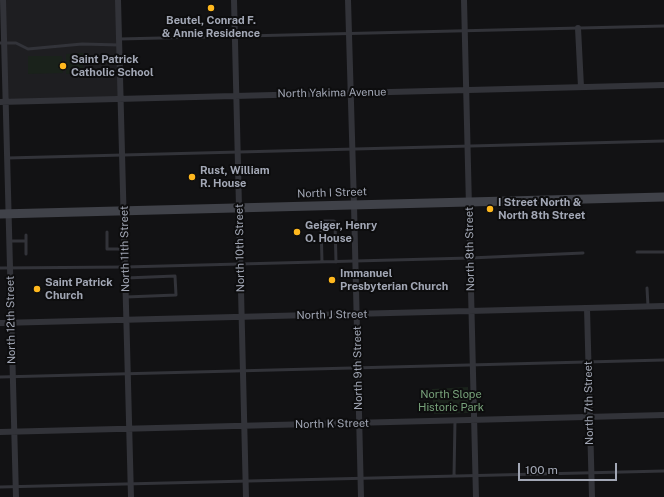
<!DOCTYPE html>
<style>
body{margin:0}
#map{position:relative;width:664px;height:497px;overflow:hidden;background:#121214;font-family:"Public Sans",sans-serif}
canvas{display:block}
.scale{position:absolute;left:518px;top:463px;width:99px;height:18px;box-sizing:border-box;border:2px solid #a2a7b5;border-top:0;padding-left:5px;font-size:12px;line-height:14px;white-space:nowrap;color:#a2a7b5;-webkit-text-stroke:3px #0d0d0e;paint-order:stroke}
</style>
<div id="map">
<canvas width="664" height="497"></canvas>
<div class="scale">100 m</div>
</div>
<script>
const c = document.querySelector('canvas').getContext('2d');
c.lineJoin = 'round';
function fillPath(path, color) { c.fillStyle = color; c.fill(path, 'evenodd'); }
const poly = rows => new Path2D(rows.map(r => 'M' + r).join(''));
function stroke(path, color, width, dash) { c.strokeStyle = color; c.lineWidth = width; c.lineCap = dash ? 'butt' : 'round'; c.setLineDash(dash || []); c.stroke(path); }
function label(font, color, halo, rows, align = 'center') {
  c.font = font + ' "Public Sans",sans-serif'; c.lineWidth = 4; c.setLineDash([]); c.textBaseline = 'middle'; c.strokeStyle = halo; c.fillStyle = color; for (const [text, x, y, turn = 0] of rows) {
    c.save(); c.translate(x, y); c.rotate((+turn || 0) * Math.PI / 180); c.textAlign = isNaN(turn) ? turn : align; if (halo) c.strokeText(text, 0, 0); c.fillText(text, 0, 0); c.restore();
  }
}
const built = poly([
 [3,0,118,0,121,99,6,101]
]);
const green = poly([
 [83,53,83,73,66,74,66,54],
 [28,56,62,56,63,73,28,74],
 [468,387,469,413,434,414,432,389]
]);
const service = poly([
 [119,39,664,26],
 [0,43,16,43,28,49,82,44,120,45],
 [7,158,664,141],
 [107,232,107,249,125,249],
 [26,235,26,254],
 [10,241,26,241],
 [637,252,664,252],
 [322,262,321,223,323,221,334,221,335,222,336,262],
 [0,268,125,267,470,258,583,253],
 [647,288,648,306],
 [126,297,176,295,175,276,126,278],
 [0,377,664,360],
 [454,476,455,420],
 [0,487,664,471]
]);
const minor = poly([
 [3,0,16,497],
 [118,0,131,497],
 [234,0,246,497],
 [348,0,354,205,361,497],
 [464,0,476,497],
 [578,28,581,87],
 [0,102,664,85],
 [587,308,592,497],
 [0,323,664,306],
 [0,432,664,415]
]);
const secondary = poly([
 [0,214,664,197]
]);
const markers = [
 [211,8,4,"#ffb81e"],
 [63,66,4,"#ffb81e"],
 [192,177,4,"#ffb81e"],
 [490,209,4,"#ffb81e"],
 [297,232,4,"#ffb81e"],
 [332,280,4,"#ffb81e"],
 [37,289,4,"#ffb81e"]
];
const poiNames = [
 ["Beutel, Conrad F.",211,21,"center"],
 ["& Annie Residence",211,34,"center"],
 ["Saint Patrick",71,60],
 ["Catholic School",71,73],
 ["Rust, William",200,171],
 ["R. House",200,184],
 ["I Street North &",498,203],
 ["North 8th Street",498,216],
 ["Geiger, Henry",305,226],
 ["O. House",305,239],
 ["Immanuel",340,274],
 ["Presbyterian Church",340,287],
 ["Saint Patrick",45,283],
 ["Church",45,296]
];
const streetNames = [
 ["North Yakima Avenue",332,93,-1],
 ["North I Street",332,193,-2],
 ["North 10th Street",240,248,-91],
 ["North 11th Street",125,249,-91],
 ["North 8th Street",470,249,-91],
 ["North J Street",332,315,-1],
 ["North 12th Street",11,320,-91],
 ["North 9th Street",358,368,-91],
 ["North 7th Street",589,403,-91],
 ["North K Street",332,424,-1]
];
const parkNames = [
 ["North Slope",451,395],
 ["Historic Park",451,408]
];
fillPath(built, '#1e1e21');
fillPath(green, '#1a221b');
stroke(service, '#323339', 3);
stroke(minor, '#323339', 6);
stroke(secondary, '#404249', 9);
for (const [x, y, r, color] of markers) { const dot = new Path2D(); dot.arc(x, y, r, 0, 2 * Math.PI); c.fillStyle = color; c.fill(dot); stroke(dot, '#0d0d0e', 1.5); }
label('bold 11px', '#a2a7b5', '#0d0d0e', poiNames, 'left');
label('11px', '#a2a7b5', '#0d0d0e', streetNames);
label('11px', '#77a27a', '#0d0d0e', parkNames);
</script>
